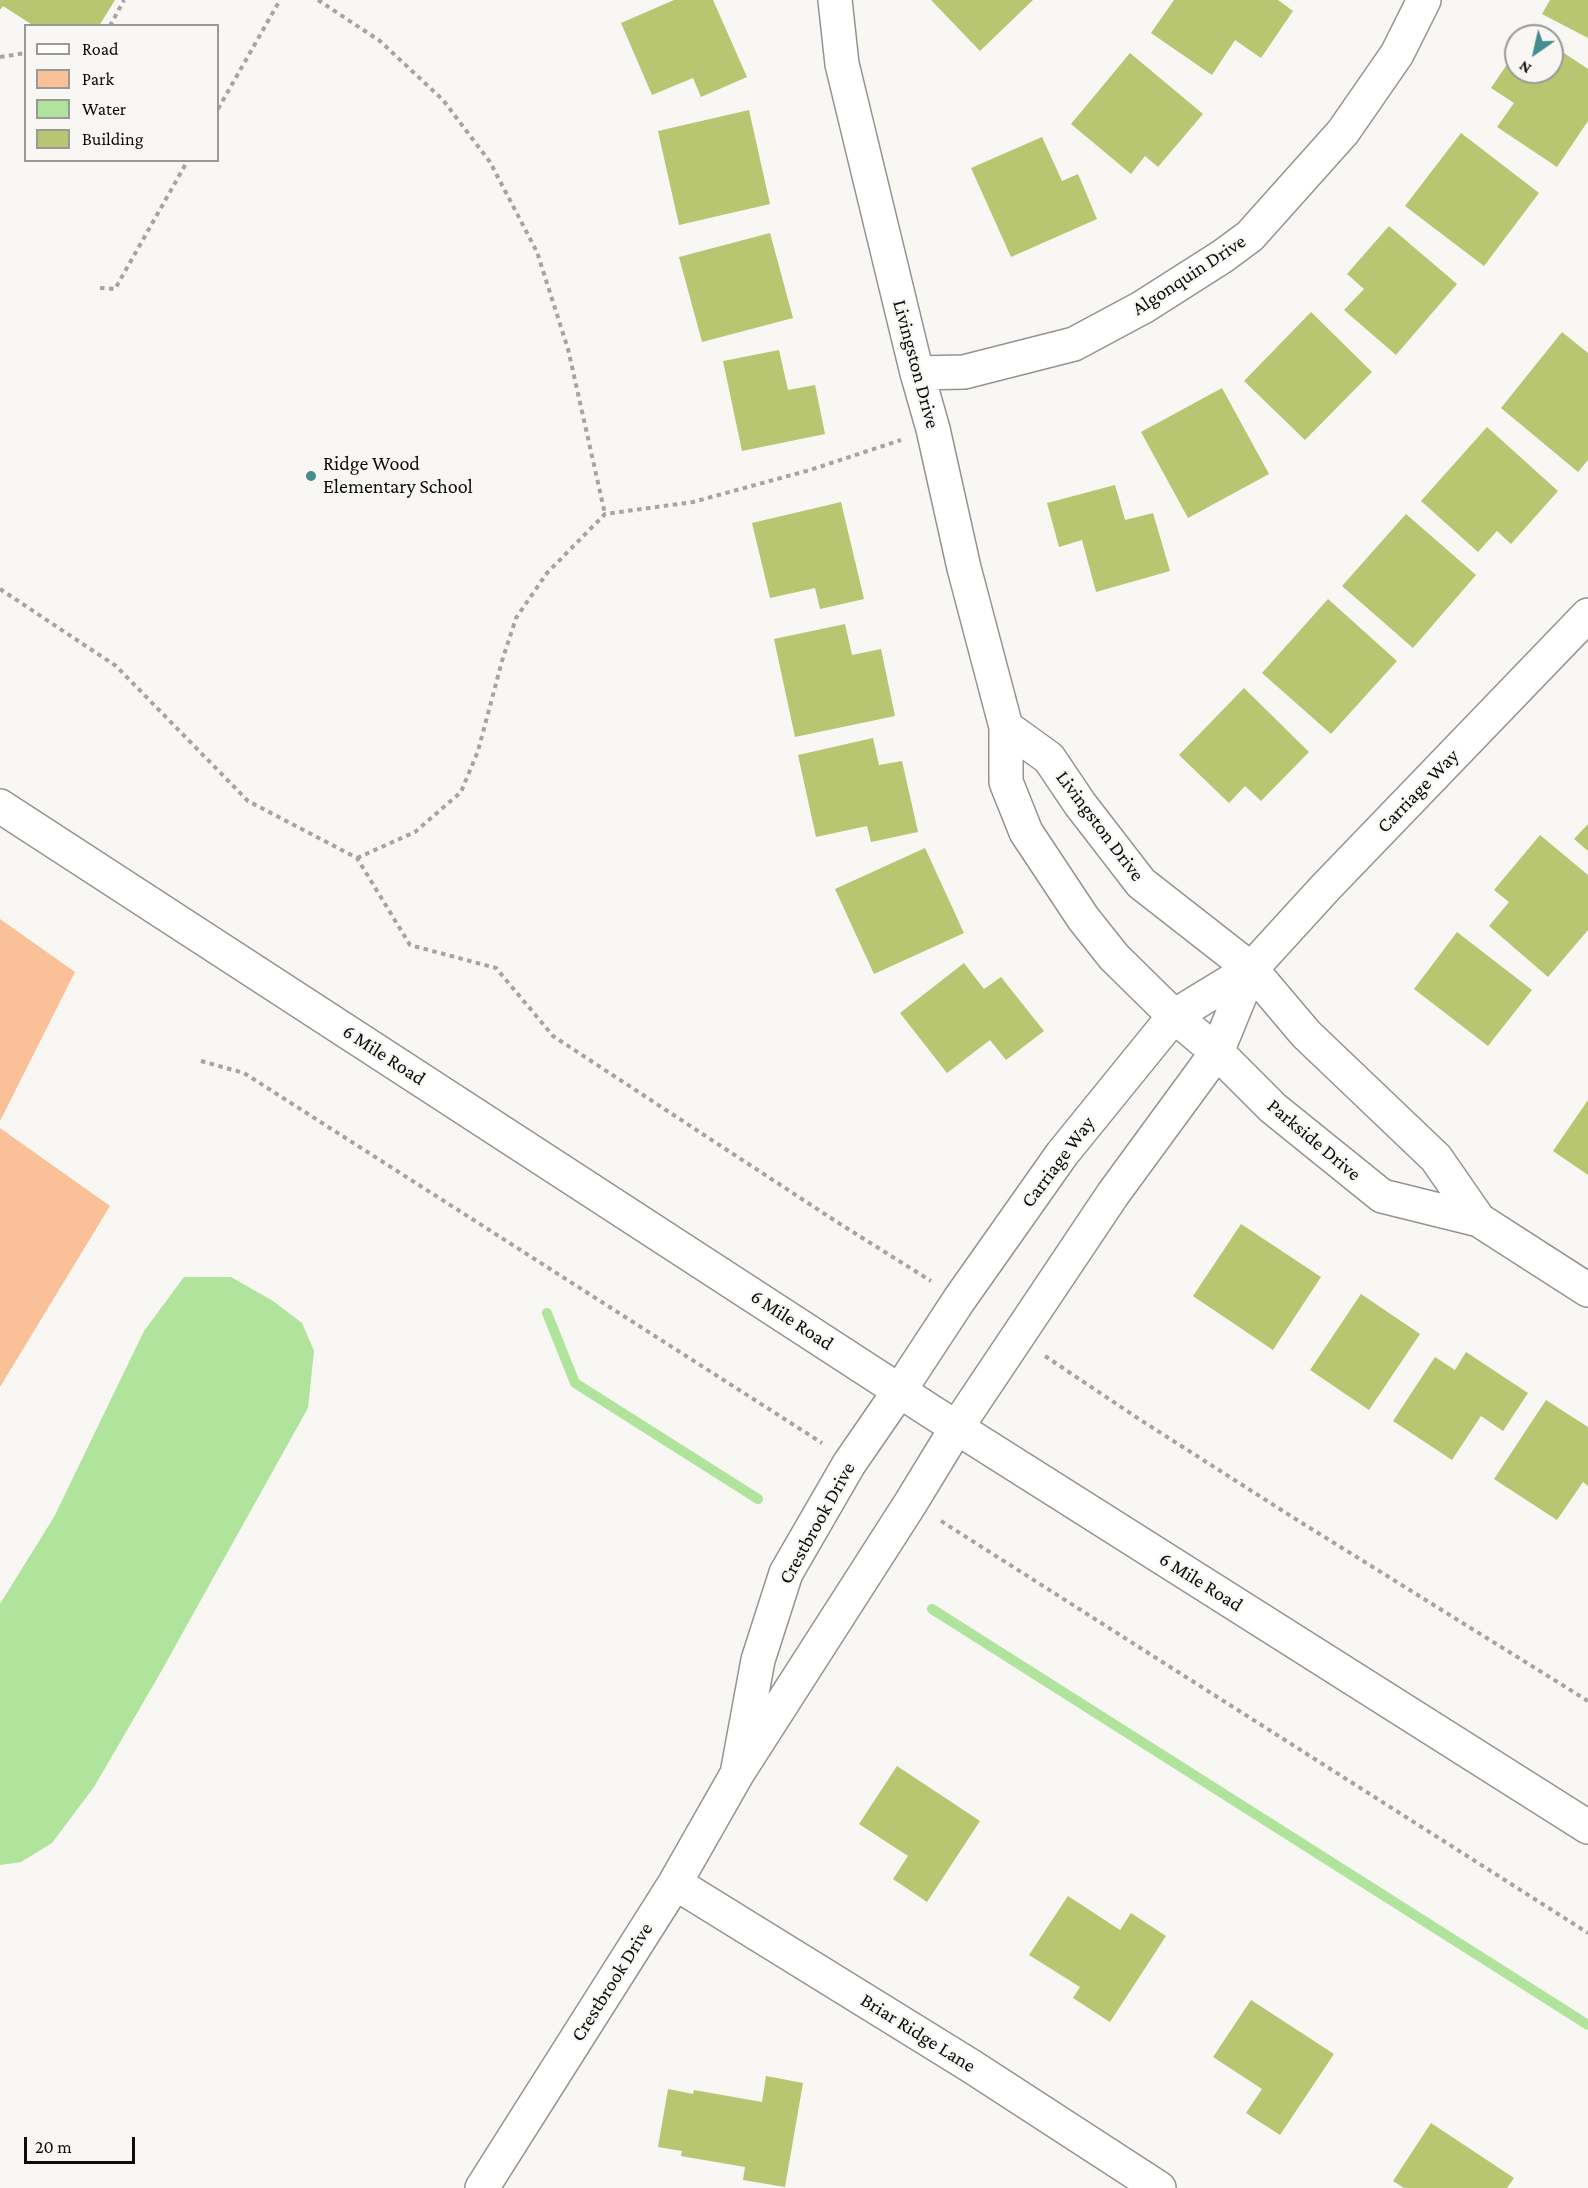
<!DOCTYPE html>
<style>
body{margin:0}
#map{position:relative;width:1588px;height:2188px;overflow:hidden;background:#f8f7f4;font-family:"Crimson Pro",serif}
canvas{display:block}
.legend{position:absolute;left:24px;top:24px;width:195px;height:138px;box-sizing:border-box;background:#f8f7f4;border:2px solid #9a9997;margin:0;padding:8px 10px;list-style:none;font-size:18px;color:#0c0c0b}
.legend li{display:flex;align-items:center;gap:12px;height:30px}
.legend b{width:30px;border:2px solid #9a9997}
.north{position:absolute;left:1504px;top:24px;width:60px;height:60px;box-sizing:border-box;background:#f8f7f4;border:2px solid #9a9997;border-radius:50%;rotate:214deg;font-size:16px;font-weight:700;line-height:24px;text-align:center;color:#0c0c0b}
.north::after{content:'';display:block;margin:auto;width:21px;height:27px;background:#448c8e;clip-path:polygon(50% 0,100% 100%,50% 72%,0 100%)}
.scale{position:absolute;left:24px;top:2137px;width:111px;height:27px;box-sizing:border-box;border:3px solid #0c0c0b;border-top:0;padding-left:8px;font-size:18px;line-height:21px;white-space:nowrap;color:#0c0c0b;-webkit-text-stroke:4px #f8f7f4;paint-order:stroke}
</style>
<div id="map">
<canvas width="1588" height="2188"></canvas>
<ul class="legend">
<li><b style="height:8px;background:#fff"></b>Road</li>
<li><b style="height:16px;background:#fac098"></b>Park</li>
<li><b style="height:16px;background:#b0e39b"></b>Water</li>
<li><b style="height:16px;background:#b8c571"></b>Building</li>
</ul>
<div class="north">N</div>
<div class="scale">20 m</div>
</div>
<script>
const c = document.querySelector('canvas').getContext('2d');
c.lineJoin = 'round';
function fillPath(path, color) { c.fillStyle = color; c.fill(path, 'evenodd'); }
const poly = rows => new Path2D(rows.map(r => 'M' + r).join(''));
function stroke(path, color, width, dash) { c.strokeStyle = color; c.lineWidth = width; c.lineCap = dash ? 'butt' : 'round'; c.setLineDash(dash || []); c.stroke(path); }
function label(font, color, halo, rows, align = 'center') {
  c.font = font + ' "Crimson Pro",serif'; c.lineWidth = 4.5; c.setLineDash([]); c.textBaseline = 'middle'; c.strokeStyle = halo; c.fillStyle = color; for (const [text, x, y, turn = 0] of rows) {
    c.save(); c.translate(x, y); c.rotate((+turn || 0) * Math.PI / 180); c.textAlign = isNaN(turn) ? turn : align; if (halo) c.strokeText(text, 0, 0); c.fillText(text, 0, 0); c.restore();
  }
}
const green = poly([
 [0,919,75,972,0,1121],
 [0,1128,110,1206,0,1387]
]);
const water = poly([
 [184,1277,231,1277,273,1301,302,1323,314,1351,308,1408,158,1677,94,1787,52,1843,21,1862,0,1865,0,1604,54,1517,144,1331]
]);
const stream = poly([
 [547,1313,575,1383,758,1499],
 [932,1609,1588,2025]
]);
const building = poly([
 [0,0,115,0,99,26,34,26,3,6,0,10],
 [674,0,713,0,747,77,701,97,693,78,652,95,621,23],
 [931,0,1033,0,980,51],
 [1174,0,1278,0,1293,11,1261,58,1235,40,1212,75,1151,33],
 [1550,0,1588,0,1588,38,1542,14],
 [1552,45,1588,69,1588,121,1557,167,1497,127,1514,103,1491,88,1516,51,1516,72,1552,72],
 [1130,53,1203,114,1158,167,1145,156,1131,174,1071,124],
 [749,110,770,204,679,225,658,131],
 [1461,133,1539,193,1484,266,1405,206],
 [1042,137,1062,181,1078,174,1097,219,1011,257,971,168],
 [1389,226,1457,284,1396,355,1344,310,1364,289,1347,274],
 [770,233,793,318,702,342,679,257],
 [1311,312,1372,372,1305,440,1244,381],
 [1562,332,1588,353,1588,460,1578,472,1501,408],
 [779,350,788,390,815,385,825,434,742,451,723,361],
 [1222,388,1269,474,1188,518,1141,432],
 [1487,427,1558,491,1511,544,1497,531,1478,552,1421,501],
 [1115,485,1125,520,1153,513,1170,571,1096,592,1082,540,1059,547,1047,503],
 [841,502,864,599,820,609,815,588,770,598,752,523],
 [1406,514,1476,575,1413,648,1342,586],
 [1328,599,1397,661,1331,734,1262,673],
 [845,624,852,655,881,649,895,716,795,737,774,639],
 [1244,688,1309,752,1261,801,1245,786,1229,803,1179,755],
 [873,738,879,765,902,761,918,832,871,842,867,826,816,837,798,755],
 [1588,824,1588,851,1574,839],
 [1540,835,1588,875,1588,930,1548,977,1489,926,1509,902,1494,890],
 [925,848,964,933,874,974,835,889],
 [1457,932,1532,990,1488,1046,1414,989],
 [964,963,984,989,1001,977,1044,1031,1006,1060,990,1040,947,1073,900,1013],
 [1588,1100,1588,1175,1553,1151],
 [1241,1224,1321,1277,1273,1350,1193,1296],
 [1361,1294,1420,1334,1369,1410,1310,1370],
 [1466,1352,1528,1393,1503,1431,1481,1416,1452,1460,1393,1421,1435,1357,1455,1370],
 [1546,1400,1588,1427,1588,1486,1583,1482,1557,1520,1494,1479],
 [897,1766,980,1821,927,1902,893,1879,908,1856,859,1824],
 [1068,1896,1120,1930,1131,1913,1166,1936,1110,2022,1073,1998,1080,1987,1029,1955],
 [1251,2000,1334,2054,1280,2135,1246,2113,1262,2089,1213,2057],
 [766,2076,803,2083,785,2187,743,2180,745,2167,681,2156,682,2151,658,2147,668,2089,693,2094,694,2090,762,2102],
 [1431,2123,1514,2178,1507,2188,1404,2188,1393,2181]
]);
const path = poly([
 [318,0,380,41,443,100,490,162,537,252,568,349,605,514],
 [110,26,124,0],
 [0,57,26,53],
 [218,109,280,0],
 [100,288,115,289,188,160],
 [0,589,116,666,248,801,357,858,410,945,496,968,553,1036,837,1222,931,1281],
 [357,858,415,832,461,792,478,751,502,661,516,618,547,573,605,514,693,502,810,470,901,440],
 [201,1061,244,1073,822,1443],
 [1045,1356,1139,1419,1294,1518,1588,1701],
 [941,1521,1588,1933]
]);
const minor = poly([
 [835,0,842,64,917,373,933,429,964,568,1006,727,1006,782,1026,832,1083,918,1114,957,1174,1016,1217,1052,1273,1108,1382,1196,1479,1220,1588,1290],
 [917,373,964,372,1074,344,1143,307,1223,256,1250,236,1343,132,1397,54,1424,0],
 [1006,727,1049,758,1080,804,1141,883,1251,969,1306,1034,1436,1158,1479,1220],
 [0,806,932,1412,1588,1827],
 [737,1774,758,1660,786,1573,849,1464,900,1390,959,1300,1062,1154,1174,1016,1251,969,1326,887,1588,615],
 [675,1883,971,2066,1159,2188],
 [482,2188,675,1883,737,1774,910,1504,957,1427,1113,1194,1217,1052,1251,969]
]);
const markers = [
 [311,476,6,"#448c8e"]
];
const streetNames = [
 ["Algonquin Drive",1189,275,-33],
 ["Livingston Drive",916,364,75],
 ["Carriage Way",1418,791,-46],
 ["Livingston Drive",1100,826,53],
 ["6 Mile Road",384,1055,33],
 ["Parkside Drive",1314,1140,40],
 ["Carriage Way",1058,1162,-53],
 ["6 Mile Road",792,1320,33],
 ["Crestbrook Drive",817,1523,-61],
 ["6 Mile Road",1201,1582,32],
 ["Crestbrook Drive",612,1982,-58],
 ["Briar Ridge Lane",918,2033,32]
];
const poiNames = [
 ["Ridge Wood",323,464],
 ["Elementary School",323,487]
];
fillPath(green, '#fac098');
fillPath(water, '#b0e39b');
stroke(stream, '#b0e39b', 10);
fillPath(building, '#b8c571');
stroke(minor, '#949390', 36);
stroke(path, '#a5a4a2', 4, [4.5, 4.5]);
stroke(minor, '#fff', 33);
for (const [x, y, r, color] of markers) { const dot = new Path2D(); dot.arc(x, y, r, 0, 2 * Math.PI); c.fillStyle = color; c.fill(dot); stroke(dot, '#f8f7f4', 2); }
label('20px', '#0c0c0b', '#f8f7f4', streetNames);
label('20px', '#0c0c0b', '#f8f7f4', poiNames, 'left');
</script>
